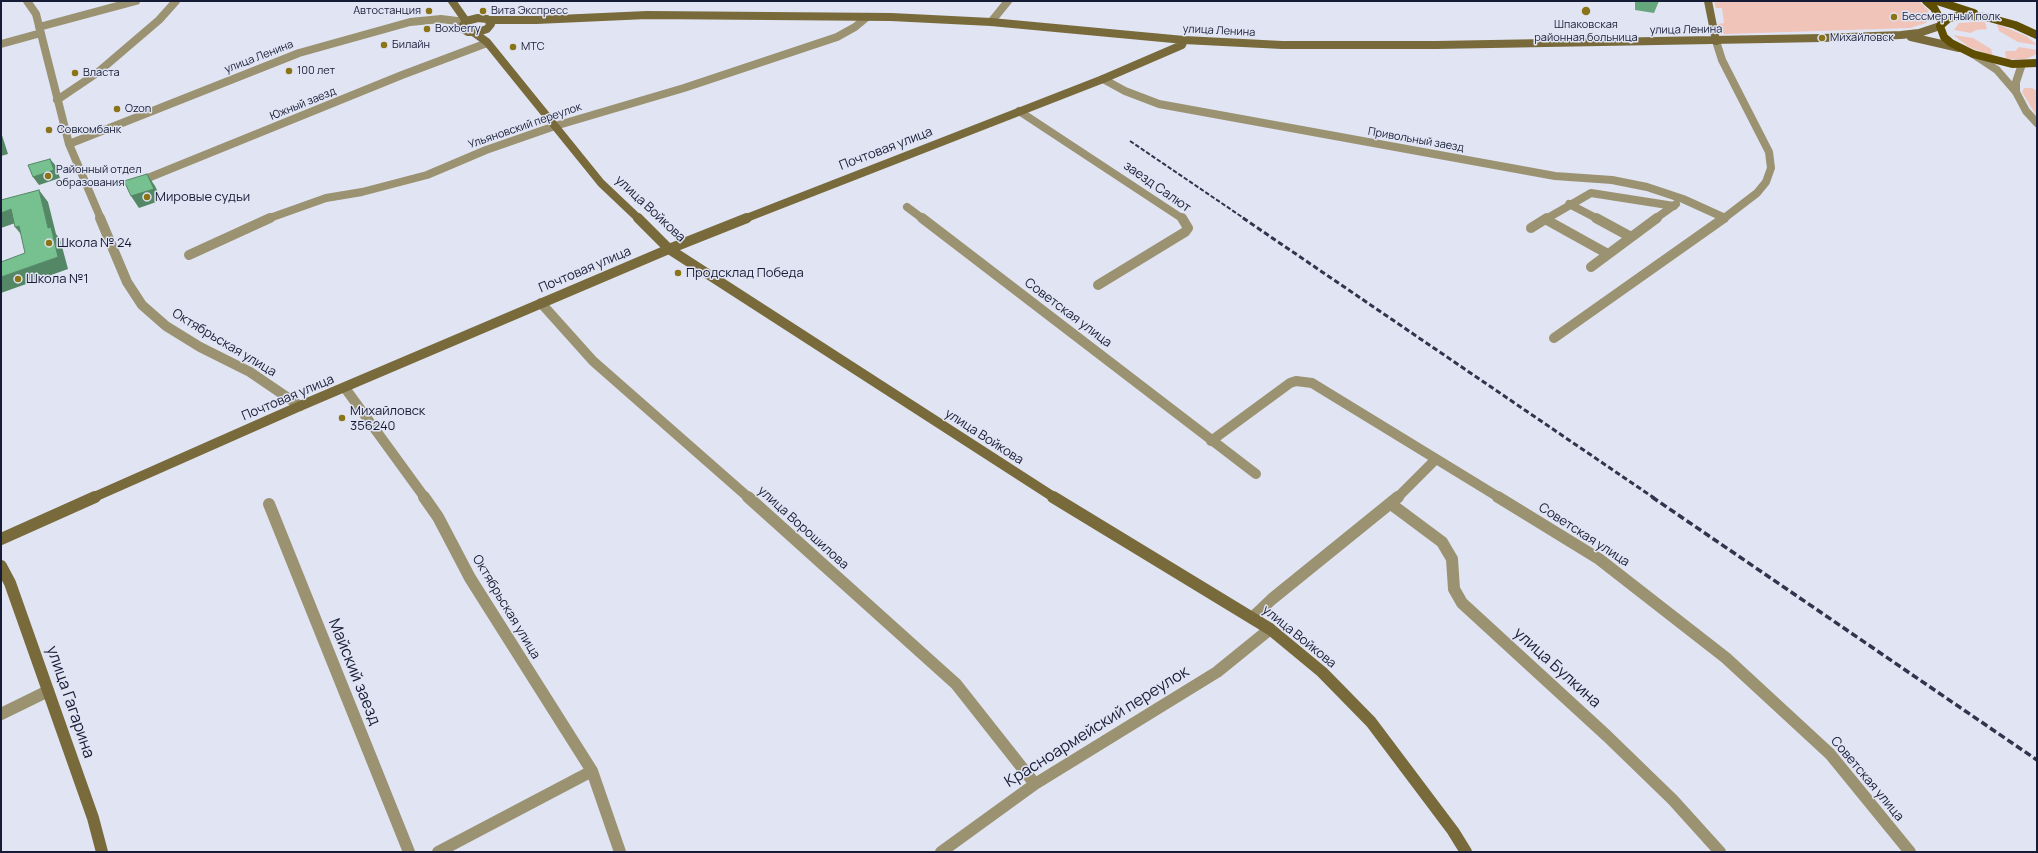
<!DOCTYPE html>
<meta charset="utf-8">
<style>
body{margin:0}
#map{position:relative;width:2038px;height:853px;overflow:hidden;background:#e0e4f3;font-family:Manrope,sans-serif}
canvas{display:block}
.frame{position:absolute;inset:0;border:2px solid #171c36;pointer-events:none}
</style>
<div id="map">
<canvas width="2038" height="853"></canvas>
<div class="frame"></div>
</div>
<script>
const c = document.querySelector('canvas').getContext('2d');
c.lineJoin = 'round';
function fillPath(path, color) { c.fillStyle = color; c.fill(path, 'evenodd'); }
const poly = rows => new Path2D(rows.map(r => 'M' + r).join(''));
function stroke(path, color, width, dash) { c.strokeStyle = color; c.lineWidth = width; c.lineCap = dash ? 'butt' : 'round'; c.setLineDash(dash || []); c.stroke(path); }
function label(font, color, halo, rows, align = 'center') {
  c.font = font + ' Manrope,sans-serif'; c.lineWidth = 3; c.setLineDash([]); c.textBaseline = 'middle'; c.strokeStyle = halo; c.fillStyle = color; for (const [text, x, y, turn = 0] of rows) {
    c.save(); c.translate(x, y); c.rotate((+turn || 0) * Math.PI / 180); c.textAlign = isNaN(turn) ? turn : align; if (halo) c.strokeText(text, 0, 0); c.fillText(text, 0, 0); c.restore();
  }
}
const green = poly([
 [1714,1,1919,1,1928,10,1929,18,1926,23,1910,28,1725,34,1720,32,1718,24,1724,23,1722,8,1716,8],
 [1975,22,1985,22,1987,29,1976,30,1971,33,1954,30,1959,23],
 [1997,24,2026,36,2037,45,2018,42,1999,31],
 [1953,35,1973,38,1991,49,1993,56,1969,47],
 [2019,47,2037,50,2037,54,2026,59,2006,59,2005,51,2015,51],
 [2024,88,2032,88,2037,91,2037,117,2022,92]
]);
const streetFar2 = poly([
 [27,1,36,14,69,144,101,219],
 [991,22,1008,1],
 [39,27,136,1],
 [1716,41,1722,60,1769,152,1771,168,1766,182,1757,193,1723,219],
 [1,44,41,33],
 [1973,54,1997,70,2016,92,2026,111,2037,123],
 [1103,79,1125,91,1159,104,1555,176,1612,180,1647,187,1683,199,1725,218],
 [2016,92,2016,82,2022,64],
 [57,100,97,73,159,20,176,1],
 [1019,111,1183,219],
 [69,144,299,53,410,22,441,19,465,22],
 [138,182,402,75,487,43],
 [1569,204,1598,219],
 [907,207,923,219],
 [267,219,326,198,362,192,427,175,486,150,555,126,684,88,837,37,855,27,867,17],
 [1546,219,1591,193,1674,206],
 [1655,219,1676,204]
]);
const streetFar1 = poly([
 [100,218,127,282,142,305,166,326,200,347,250,372,300,406],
 [922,218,1256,474],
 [1596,218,1631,237],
 [1545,219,1608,254],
 [1531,228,1547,218],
 [189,255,270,218],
 [1591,267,1657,218],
 [1098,285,1185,232,1188,228,1182,218],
 [541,303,593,361,749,498],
 [1554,338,1724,218],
 [345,388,425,498],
 [1211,441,1290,383,1296,381,1312,383,1500,498],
 [1397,498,1436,459]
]);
const street = poly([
 [424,497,438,517,470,578,592,771,620,852],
 [748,497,956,684,1035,784],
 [1498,497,1599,559,1726,658,1830,754,1910,852],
 [269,504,409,852],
 [1391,504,1442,542,1452,559,1454,589,1462,603,1607,736,1673,800,1720,852],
 [1252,618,1272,599,1398,497],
 [1,714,48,691],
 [438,852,592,771],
 [941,852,1035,784,1217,672,1270,629]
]);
const secondaryFar2 = poly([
 [452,1,466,21],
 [1708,1,1716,41],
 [478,18,487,19,491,24,487,29,478,32,468,32,461,28,466,21,478,18],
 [490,20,536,20,647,15,891,17,991,22,1184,40,1282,45,1436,45,1822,38,1901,35,1919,33,1940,26],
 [473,32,487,42,601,183,639,219],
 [1911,37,1959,48],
 [744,219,1103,79,1182,45,1184,40]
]);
const secondaryFar1 = poly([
 [638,218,669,249,1055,498],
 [92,498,300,406,669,249,747,218]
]);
const secondary = poly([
 [1053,497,1270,629,1322,672,1371,722,1453,831,1466,852],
 [1,539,95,497],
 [1,566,10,583,93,818,102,852]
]);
const primary = poly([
 [1926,1,1934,8,1942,22],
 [1937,1,1974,13],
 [2037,35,2015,25,1986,17,1958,16,1949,18,1940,26,1944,37,1951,43,1973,54,2012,64,2037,63]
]);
const railFar2 = poly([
 [1130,141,1245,219]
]);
const railFar1 = poly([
 [1243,218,1654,498]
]);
const rail = poly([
 [1652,497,2037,760]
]);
const wall = poly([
 [1635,1,1659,1,1654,13,1635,10]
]);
const shadedWall = poly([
 [1,132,8,154,1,156],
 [50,159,56,166,60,178,39,185,33,177],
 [147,174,155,186,162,200,139,208,131,196],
 [39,190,48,202,56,234,60,239,68,269,1,293,1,277,58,257,48,228],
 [11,209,21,221,1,228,1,213],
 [19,226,25,239,15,227]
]);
const building = poly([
 [50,159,54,170,33,177,28,165,50,159],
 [147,174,154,189,131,196,124,181,147,174],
 [39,190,48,228,51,227,58,257,1,277,1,262,25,253,19,226,15,227,11,209,1,213,1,200,39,190]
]);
const markers = [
 [429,11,4,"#8b7417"],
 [483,11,4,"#8b7417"],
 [1586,11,5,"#8b7417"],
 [1894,17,4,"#8b7417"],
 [427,29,4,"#8b7417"],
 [1822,38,4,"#8b7417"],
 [384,45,4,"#8b7417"],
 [513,47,4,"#8b7417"],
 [289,71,4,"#8b7417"],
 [75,73,4,"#8b7417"],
 [117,109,4,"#8b7417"],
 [49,130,4,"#8b7417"],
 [48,176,4,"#8b7417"],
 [147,197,4,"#8b7417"],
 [49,243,4,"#8b7417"],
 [678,273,4,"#8b7417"],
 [18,279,4,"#8b7417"],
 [342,418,4,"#8b7417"]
];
const farPoinames = [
 ["Автостанция",421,11,"right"],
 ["Вита Экспресс",491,11],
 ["Бессмертный полк",1902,17],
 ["Шпаковская",1586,25,"center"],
 ["районная больница",1586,38,"center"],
 ["Boxberry",435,29],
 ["Михайловск",1830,38],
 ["Билайн",392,45],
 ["МТС",521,47],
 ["100 лет",297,71],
 ["Власта",83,73],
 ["Ozon",125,109],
 ["Совкомбанк",57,130],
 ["Районный отдел",56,170],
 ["образования",56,183]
];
const farStreetnames = [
 ["улица Ленина",1686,30,-1],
 ["улица Ленина",1219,31,3],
 ["улица Ленина",259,57,-21],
 ["Южный заезд",303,104,-22],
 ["Ульяновский переулок",525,126,-19],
 ["Привольный заезд",1416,140,10]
];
const streetNames = [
 ["Почтовая улица",886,149,-21],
 ["заезд Салют",1157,187,35],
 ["улица Войкова",650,209,43],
 ["Почтовая улица",585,270,-23],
 ["Советская улица",1068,313,37],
 ["Октябрьская улица",224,343,31],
 ["Почтовая улица",288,398,-23],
 ["улица Войкова",984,437,33],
 ["улица Ворошилова",803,528,42],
 ["Советская улица",1584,535,33],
 ["Октябрьская улица",506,607,59],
 ["улица Войкова",1299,637,39],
 ["Советская улица",1867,779,50]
];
const poiNames = [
 ["Мировые судьи",155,197],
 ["Школа № 24",57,243],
 ["Продсклад Победа",686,273],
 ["Школа №1",26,279],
 ["Михайловск",350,411],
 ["356240",350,426]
];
const nearStreetnames = [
 ["улица Булкина",1557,668,42],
 ["Майский заезд",354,672,68],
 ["улица Гагарина",70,702,71],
 ["Красноармейский переулок",1097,727,-32]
];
fillPath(green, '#f1c4b9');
stroke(streetFar2, '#9b9272', 8);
stroke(streetFar1, '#9b9272', 10);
stroke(street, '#9b9272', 12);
stroke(secondaryFar2, '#786a3a', 8);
stroke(secondaryFar1, '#786a3a', 10);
stroke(secondary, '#786a3a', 12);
stroke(primary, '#5f4e01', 8);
stroke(railFar2, '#30354d', 2, [4.5, 2]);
stroke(railFar1, '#30354d', 3, [5.5, 3]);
stroke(rail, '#30354d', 3.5, [7, 3.5]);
fillPath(wall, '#66a67c');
fillPath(shadedWall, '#538765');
fillPath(building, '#77c190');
stroke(building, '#538765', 1);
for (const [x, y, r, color] of markers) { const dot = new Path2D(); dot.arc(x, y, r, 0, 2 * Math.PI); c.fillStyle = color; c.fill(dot); stroke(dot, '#e0e4f3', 1.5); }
label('11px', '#171c36', '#e0e4f3', farPoinames, 'left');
label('11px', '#171c36', '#e0e4f3', farStreetnames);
label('13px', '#171c36', '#e0e4f3', streetNames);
label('13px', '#171c36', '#e0e4f3', poiNames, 'left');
label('16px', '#171c36', '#e0e4f3', nearStreetnames);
</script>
